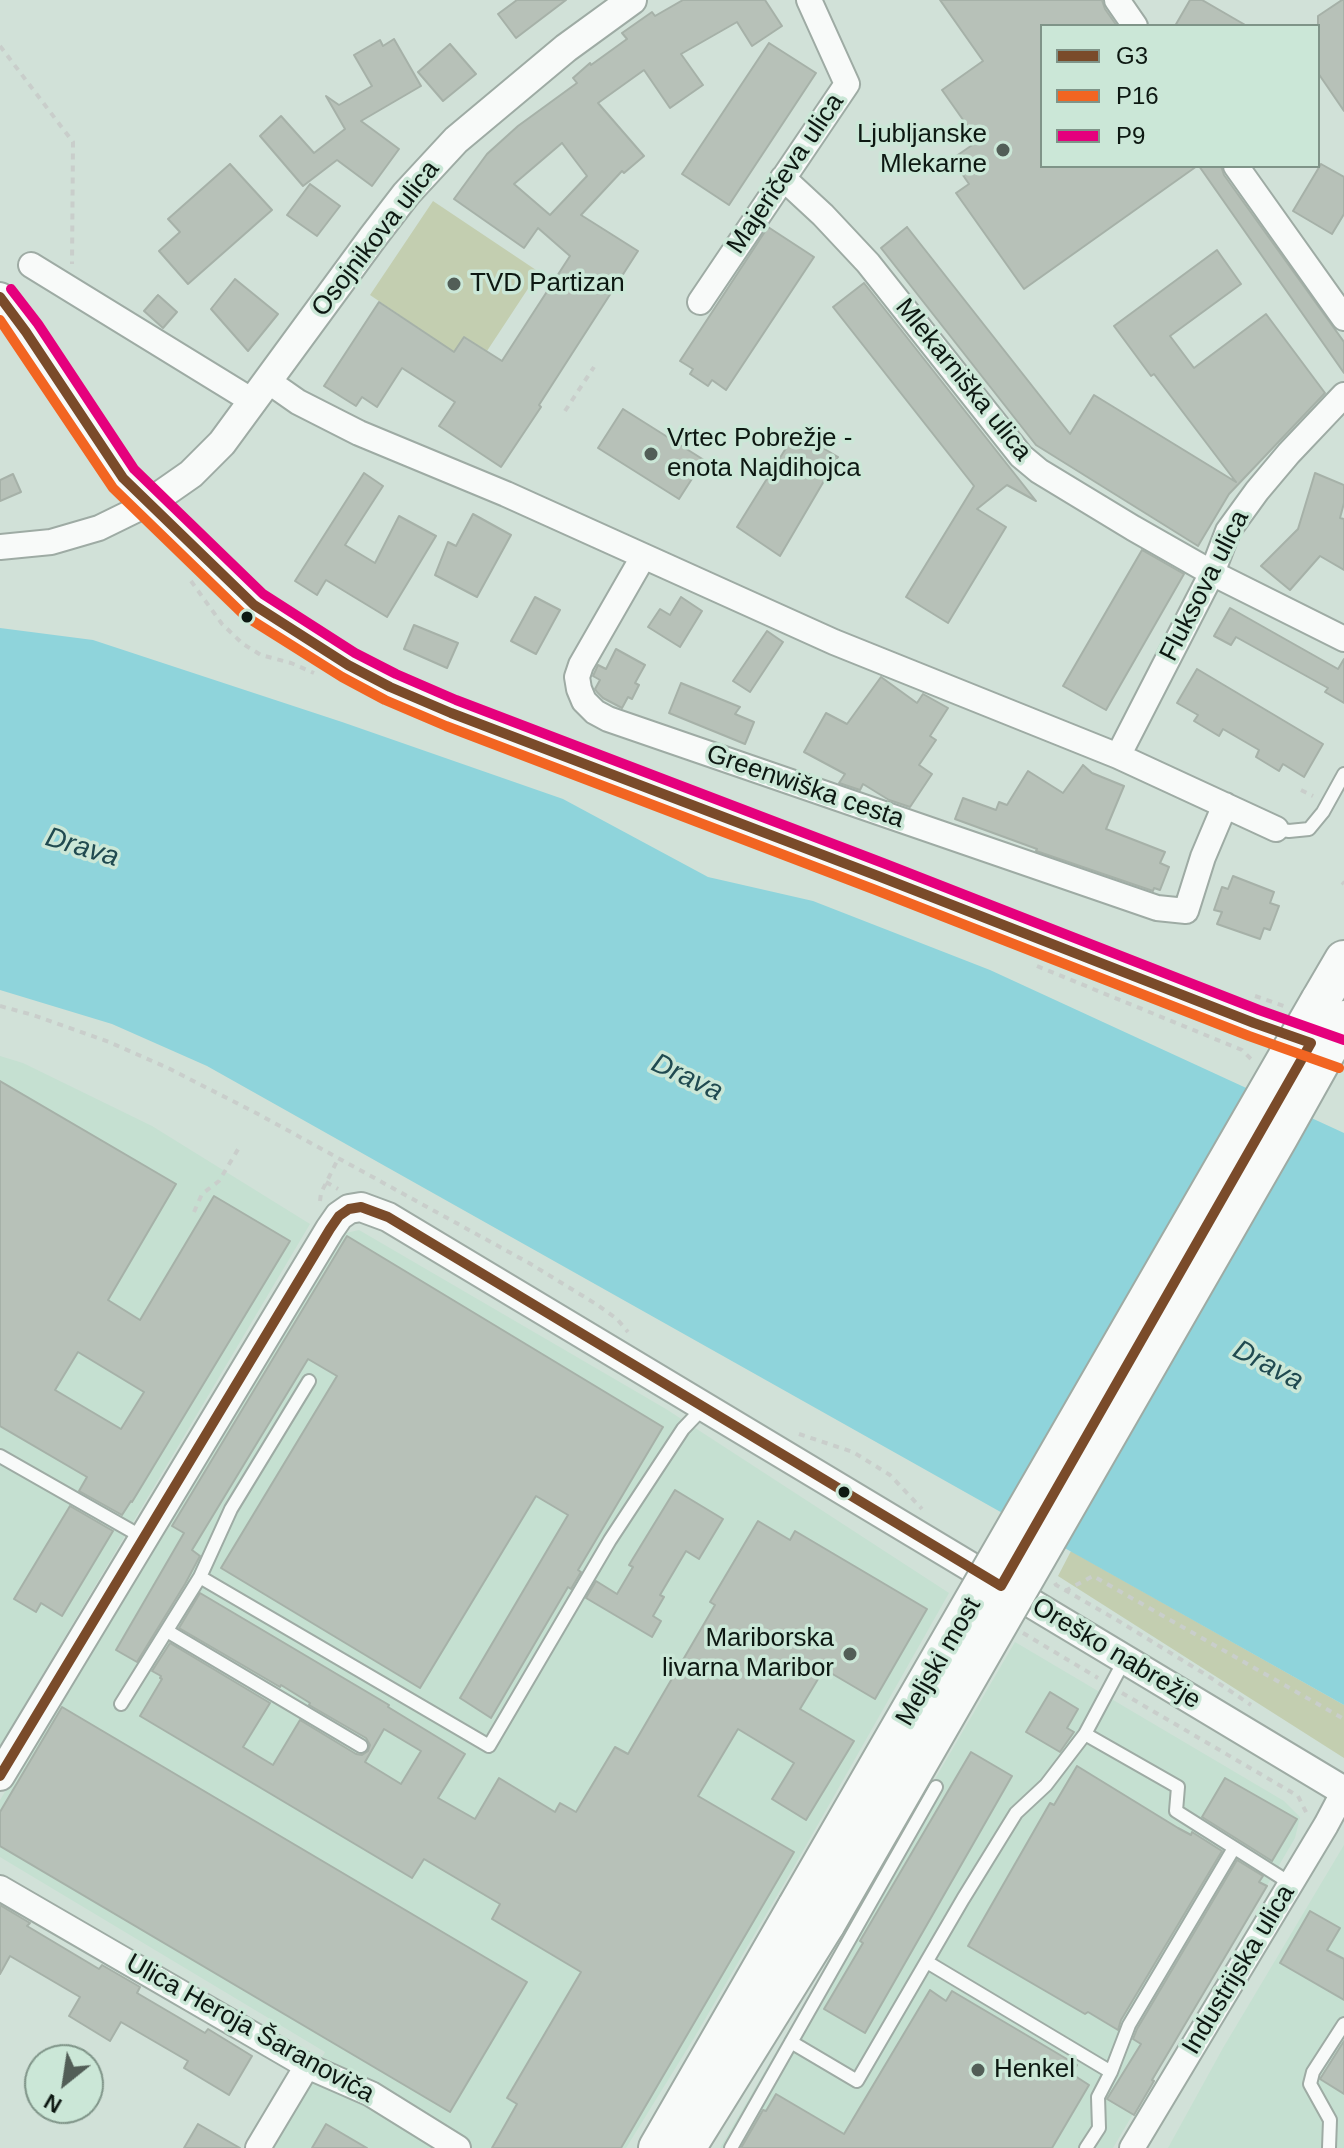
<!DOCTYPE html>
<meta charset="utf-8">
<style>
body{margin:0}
#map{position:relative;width:1344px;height:2148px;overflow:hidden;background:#d1e1d8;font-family:Arial,sans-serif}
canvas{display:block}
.legend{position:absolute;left:1040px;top:24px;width:280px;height:144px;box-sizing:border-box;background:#cbe7d7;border:2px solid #7f9488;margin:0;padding:10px 14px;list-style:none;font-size:24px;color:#0d1812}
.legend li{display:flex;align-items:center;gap:16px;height:40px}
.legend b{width:40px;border:2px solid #7f9488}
.north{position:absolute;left:24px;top:2044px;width:80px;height:80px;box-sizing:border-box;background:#cbe7d7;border:2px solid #7f9488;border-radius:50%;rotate:210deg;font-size:22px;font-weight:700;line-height:32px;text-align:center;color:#0d1812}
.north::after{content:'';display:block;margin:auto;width:28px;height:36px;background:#525e57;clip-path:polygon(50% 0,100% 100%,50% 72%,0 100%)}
</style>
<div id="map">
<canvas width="1344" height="2148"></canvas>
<ul class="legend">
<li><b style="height:10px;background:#7a4b2a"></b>G3</li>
<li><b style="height:10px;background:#f26522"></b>P16</li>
<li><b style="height:10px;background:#e5007d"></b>P9</li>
</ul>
<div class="north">N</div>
</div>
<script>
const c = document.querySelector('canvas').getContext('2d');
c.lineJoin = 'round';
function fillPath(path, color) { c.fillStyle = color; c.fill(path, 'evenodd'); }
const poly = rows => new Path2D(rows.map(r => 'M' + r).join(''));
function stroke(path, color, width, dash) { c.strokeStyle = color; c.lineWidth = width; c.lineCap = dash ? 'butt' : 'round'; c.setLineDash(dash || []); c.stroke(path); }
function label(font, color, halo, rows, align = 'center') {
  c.font = font + ' Arial,sans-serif'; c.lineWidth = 7; c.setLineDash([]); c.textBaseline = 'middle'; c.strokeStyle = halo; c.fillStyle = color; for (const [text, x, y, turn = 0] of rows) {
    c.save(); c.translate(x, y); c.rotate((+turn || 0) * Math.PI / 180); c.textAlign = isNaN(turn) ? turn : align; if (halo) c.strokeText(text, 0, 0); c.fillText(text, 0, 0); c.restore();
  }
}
const built = poly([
 [0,1056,23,1063,152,1126,310,1224,0,1746],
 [359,1230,666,1409,949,1593,796,1863,694,2038,626,2148,271,2148,325,2052,0,1857,0,1800,341,1234],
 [1015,1642,1284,1801,1300,1817,1295,1838,1113,2148,720,2148],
 [1344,1845,1344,2148,1168,2148,1223,2048]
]);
const green = poly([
 [433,201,539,272,487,351,464,337,454,352,370,295],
 [1071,1551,1344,1705,1344,1758,1058,1576]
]);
const water = poly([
 [0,628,93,640,342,722,563,799,708,877,813,901,990,970,1344,1133,1344,1705,207,1066,112,1024,0,990]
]);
const building = poly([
 [517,0,566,0,516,38,498,14,517,0],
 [683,0,765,0,782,26,752,46,737,22,681,54,703,85,670,108,644,70,598,103,644,156,624,173,622,171,581,215,638,251,539,405,541,407,501,467,439,426,455,402,402,368,377,407,362,397,356,406,324,386,379,302,454,352,464,337,502,361,570,256,538,228,524,248,454,199,487,154,518,126,577,83,573,78,590,63,591,65,627,39,622,33,652,12,655,16,683,0],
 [562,143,587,176,550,215,514,184,562,143],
 [940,0,1102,0,1105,9,1117,26,1042,26,1042,166,1197,166,1024,289,956,193,969,184,952,159,978,141,942,90,983,61,940,0],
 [1190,0,1202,0,1247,26,1175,26,1190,0],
 [1342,0,1344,0,1344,111,1318,73,1318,16,1342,0],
 [394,39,421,86,361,121,399,149,372,186,337,160,303,186,260,136,281,116,314,153,345,129,326,96,339,105,372,86,354,55,380,40,383,46,394,39],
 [769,43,816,73,729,205,682,174,769,43],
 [450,44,476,74,443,101,418,72,450,44],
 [230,164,272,210,188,284,159,251,180,232,168,219,230,164],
 [1321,164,1344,177,1344,214,1332,234,1293,211,1321,164],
 [1199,166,1221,166,1224,175,1344,342,1344,373,1199,166],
 [310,184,340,206,317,236,287,215,310,184],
 [768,227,814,257,726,390,712,380,708,386,690,374,693,369,680,361,768,227],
 [907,227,1070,434,1094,395,1236,482,1154,374,1151,376,1114,326,1217,250,1241,284,1170,336,1194,368,1266,314,1325,393,1229,494,1198,546,1036,445,881,248,907,227],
 [235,279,278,314,248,351,211,309,235,279],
 [864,283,1036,501,1007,485,977,509,1006,527,948,623,906,597,974,486,833,307,864,283],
 [158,295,177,312,163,328,144,311,158,295],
 [623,409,704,460,679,499,598,448,623,409],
 [796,432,838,457,780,556,737,527,796,432],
 [364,473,383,486,345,545,375,563,399,516,436,536,387,617,326,580,317,595,295,581,364,473],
 [1315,473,1344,485,1344,503,1340,518,1344,519,1344,570,1320,556,1290,590,1261,566,1298,529,1315,473],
 [13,474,21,492,0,501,0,480,13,474],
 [473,514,511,535,477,597,435,575,448,542,456,546,473,514],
 [1142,550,1184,574,1106,710,1063,686,1142,550],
 [535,597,560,610,536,654,511,641,535,597],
 [681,597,702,611,680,647,648,627,660,609,670,615,681,597],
 [1230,608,1338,669,1344,659,1344,703,1325,692,1328,688,1236,637,1231,645,1214,636,1230,608],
 [414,625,458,643,447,668,404,649,414,625],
 [767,631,783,642,750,692,733,681,767,631],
 [616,649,645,665,635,683,639,685,632,699,628,697,622,708,603,698,597,692,595,689,600,680,593,676,598,665,606,669,616,649],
 [1197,669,1323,744,1304,777,1283,764,1279,771,1256,757,1259,750,1223,729,1219,736,1194,721,1198,715,1177,703,1197,669],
 [881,677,917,703,923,694,948,708,930,736,936,740,919,765,932,774,910,807,889,800,863,784,860,790,839,783,845,774,804,752,826,713,847,724,881,677],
 [681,683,740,707,735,714,754,722,745,744,669,713,681,683],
 [1083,765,1092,773,1124,786,1106,829,1165,852,1160,863,1169,867,1160,890,1154,888,1153,891,1036,851,1037,849,955,819,963,798,996,810,999,802,1007,805,1028,771,1063,793,1083,765],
 [1233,876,1274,892,1270,903,1279,906,1270,930,1264,928,1260,939,1217,924,1222,912,1214,910,1222,887,1228,889,1233,876],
 [0,1081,176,1184,108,1300,140,1320,214,1196,290,1241,132,1502,131,1501,122,1515,79,1491,87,1477,0,1426,0,1081],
 [78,1352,144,1392,121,1429,55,1390,78,1352],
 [347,1236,663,1427,578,1570,581,1572,571,1589,568,1587,491,1718,460,1698,568,1515,536,1496,420,1688,221,1568,337,1376,308,1359,192,1550,200,1556,185,1584,137,1662,116,1650,184,1533,172,1526,347,1236],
 [675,1490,723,1519,699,1559,686,1551,660,1595,664,1597,653,1616,661,1621,652,1637,586,1598,596,1581,617,1594,633,1567,629,1565,675,1490],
 [70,1506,113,1531,62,1616,41,1603,36,1612,14,1599,70,1506],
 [758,1521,790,1540,795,1531,927,1609,875,1699,824,1669,800,1709,854,1741,806,1820,772,1799,794,1763,738,1729,698,1796,794,1852,621,2148,492,2148,517,2104,507,2098,581,1972,492,1919,500,1904,424,1859,412,1878,140,1716,162,1679,160,1678,161,1676,152,1671,170,1643,270,1703,243,1747,273,1765,300,1720,356,1754,362,1755,368,1751,370,1745,366,1738,309,1705,310,1703,281,1685,280,1687,179,1628,200,1593,389,1705,388,1707,465,1754,438,1798,475,1819,499,1778,555,1812,560,1803,576,1812,615,1747,628,1754,715,1605,710,1602,758,1521],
 [384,1729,421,1751,401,1784,365,1762,384,1729],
 [1050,1692,1078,1709,1067,1728,1074,1732,1060,1752,1026,1732,1050,1692],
 [62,1707,527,1982,450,2112,0,1846,0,1812,62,1707],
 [971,1752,1012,1776,865,2033,824,2009,863,1943,860,1941,971,1752],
 [1077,1766,1178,1828,1191,1835,1192,1832,1222,1851,1121,2020,1118,2030,1088,2012,1085,2014,968,1946,1050,1803,1054,1805,1077,1766],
 [1225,1778,1297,1819,1272,1861,1202,1817,1225,1778],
 [1237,1860,1263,1876,1259,1882,1267,1886,1152,2080,1154,2081,1134,2115,1107,2099,1141,2044,1133,2039,1137,2029,1237,1860],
 [0,1905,30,1923,27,1926,99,1969,102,1965,140,1987,137,1993,205,2033,208,2029,252,2056,229,2095,184,2068,188,2061,121,2022,110,2041,69,2016,80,1997,10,1956,0,1974,0,1905],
 [1310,1911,1340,1928,1327,1950,1344,1959,1344,2000,1280,1963,1310,1911],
 [930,1990,946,2001,952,1991,1077,2065,1072,2074,1089,2085,1052,2148,741,2148,763,2110,766,2111,776,2094,844,2134,930,1990],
 [1344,2041,1344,2094,1320,2079,1344,2041],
 [198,2124,240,2148,184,2148,198,2124],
 [326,2124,367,2148,312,2148,326,2124]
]);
const path = poly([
 [0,46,73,142,72,264],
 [565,411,594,367],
 [191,581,222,624,243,644,261,655,291,663,314,673],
 [1301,790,1313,796],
 [1342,882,1344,884],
 [1037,966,1242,1050,1252,1060],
 [1255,996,1284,1006],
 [0,1006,33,1015,109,1042,168,1068,258,1114,529,1263,596,1304,617,1319,628,1332],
 [326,1182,338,1189],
 [320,1201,321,1193,338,1159],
 [194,1212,202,1194,219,1181,240,1146],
 [799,1434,853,1452,890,1475,922,1509],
 [1055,1583,1056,1585,1117,1620,1208,1676,1251,1705],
 [1065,1591,1093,1576,1344,1719],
 [1023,1633,1098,1678],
 [1122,1693,1298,1796,1308,1816]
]);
const service = poly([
 [1276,829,1289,831,1309,829,1323,812,1344,774],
 [0,1456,144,1538],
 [200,1577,231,1509,309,1381],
 [167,1631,361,1746],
 [121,1704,200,1577,489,1746,610,1540,683,1429,704,1407],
 [1085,1734,1178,1787,1176,1811,1290,1883],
 [927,1962,1111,2072],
 [791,2042,857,2081,963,1899,1016,1813,1046,1785,1085,1734,1125,1659],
 [731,2148,936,1787],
 [1086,2148,1099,2128,1098,2097,1111,2072,1129,2025,1234,1848],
 [1329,2148,1330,2120,1310,2084,1313,2072,1344,2024]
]);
const minor = poly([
 [1117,0,1135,26],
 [1236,166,1344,318],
 [783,178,823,215,868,263,1021,456,1039,471,1133,528,1212,573,1344,639],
 [31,265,254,402],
 [700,302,847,84,809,0],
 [268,381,298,402,359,433,506,494,834,642,1118,756,1276,829],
 [0,547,51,542,99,528,148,504],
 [643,557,581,665,577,677,579,689,584,701,595,712,608,719,1157,908,1186,911,1203,857,1225,805],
 [1118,756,1212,573,1228,531,1257,491,1289,453,1344,395],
 [0,1888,307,2066,371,2094,458,2148],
 [258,2148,307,2066],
 [1132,2148,1326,1825,1344,1791]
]);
const tertiary = poly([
 [0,297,26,332,123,478,148,504,254,605,348,665,390,687,451,713,878,876,1254,1023,1314,1044],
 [148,504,191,474,222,443,373,237,406,194,456,140,566,48,632,0],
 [0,1776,330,1229,339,1216,349,1209,361,1207,388,1217,1344,1791]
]);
const trunk = poly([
 [1320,1001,1344,960],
 [658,2148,797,1907],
 [686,2148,826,1923]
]);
const trunkBridge = poly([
 [797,1907,1320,1001],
 [826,1923,1279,1136,1344,1020]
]);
const bus1 = poly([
 [0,297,26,332,123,478,254,605,348,665,390,687,451,713,878,876,1254,1023,1311,1043],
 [1001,1586,1311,1043],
 [0,1776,330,1229,339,1216,349,1209,361,1207,388,1217,1001,1586]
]);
const bus2 = poly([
 [0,320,113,488,245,616,342,677,385,700,446,726,873,889,1249,1036,1339,1068]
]);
const bus3 = poly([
 [11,289,38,324,134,469,263,594,355,653,396,674,456,700,883,863,1259,1010,1344,1040]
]);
const markers = [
 [1003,150,8,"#525e57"],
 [454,284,8,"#525e57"],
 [651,454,8,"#525e57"],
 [247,617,7,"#0d1812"],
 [844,1492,7,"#0d1812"],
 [850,1654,8,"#525e57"],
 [978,2070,8,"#525e57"]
];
const poiNames = [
 ["Ljubljanske",987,135,"right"],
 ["Mlekarne",987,165,"right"],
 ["TVD Partizan",470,284],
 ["Vrtec Pobrežje -",667,439],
 ["enota Najdihojca",667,469],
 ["Mariborska",834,1639,"right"],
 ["livarna Maribor",834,1669,"right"],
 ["Henkel",994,2070]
];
const streetNames = [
 ["Majeričeva ulica",786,174,-56],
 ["Osojnikova ulica",376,239,-52],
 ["Mlekarniška ulica",963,380,51],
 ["Fluksova ulica",1205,586,-63],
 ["Greenwiška cesta",805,787,19],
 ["Oreško nabrežje",1116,1654,31],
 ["Meljski most",939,1662,-60],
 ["Industrijska ulica",1239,1970,-59],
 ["Ulica Heroja Šaranoviča",250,2029,29]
];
const waterNames = [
 ["Drava",82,848,17],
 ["Drava",687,1078,25],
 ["Drava",1268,1366,28]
];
fillPath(built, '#c5e0d1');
fillPath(green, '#c3ceb0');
fillPath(water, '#8fd4db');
fillPath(building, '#b7c1b8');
stroke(building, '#a6b1a8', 2);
stroke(service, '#9eaba4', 16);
stroke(minor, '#9eaba4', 28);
stroke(tertiary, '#9eaba4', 32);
stroke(trunk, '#9eaba4', 42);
stroke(path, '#c9cecb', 4, [6, 6]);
stroke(service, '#f8faf9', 12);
stroke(minor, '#f8faf9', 24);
stroke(tertiary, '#f8faf9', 28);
stroke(trunk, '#f8faf9', 38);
stroke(trunkBridge, '#9eaba4', 42, []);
stroke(trunkBridge, '#f8faf9', 38);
stroke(bus1, '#7a4b2a', 10);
stroke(bus2, '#f26522', 10);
stroke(bus3, '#e5007d', 10);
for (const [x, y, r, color] of markers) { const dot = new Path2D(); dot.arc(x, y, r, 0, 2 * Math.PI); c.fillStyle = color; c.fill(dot); stroke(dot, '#cbe7d7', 3); }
label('26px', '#0d1812', '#cbe7d7', poiNames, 'left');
label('26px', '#0d1812', '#cbe7d7', streetNames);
label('italic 28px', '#204a50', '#cbe7d7', waterNames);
</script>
